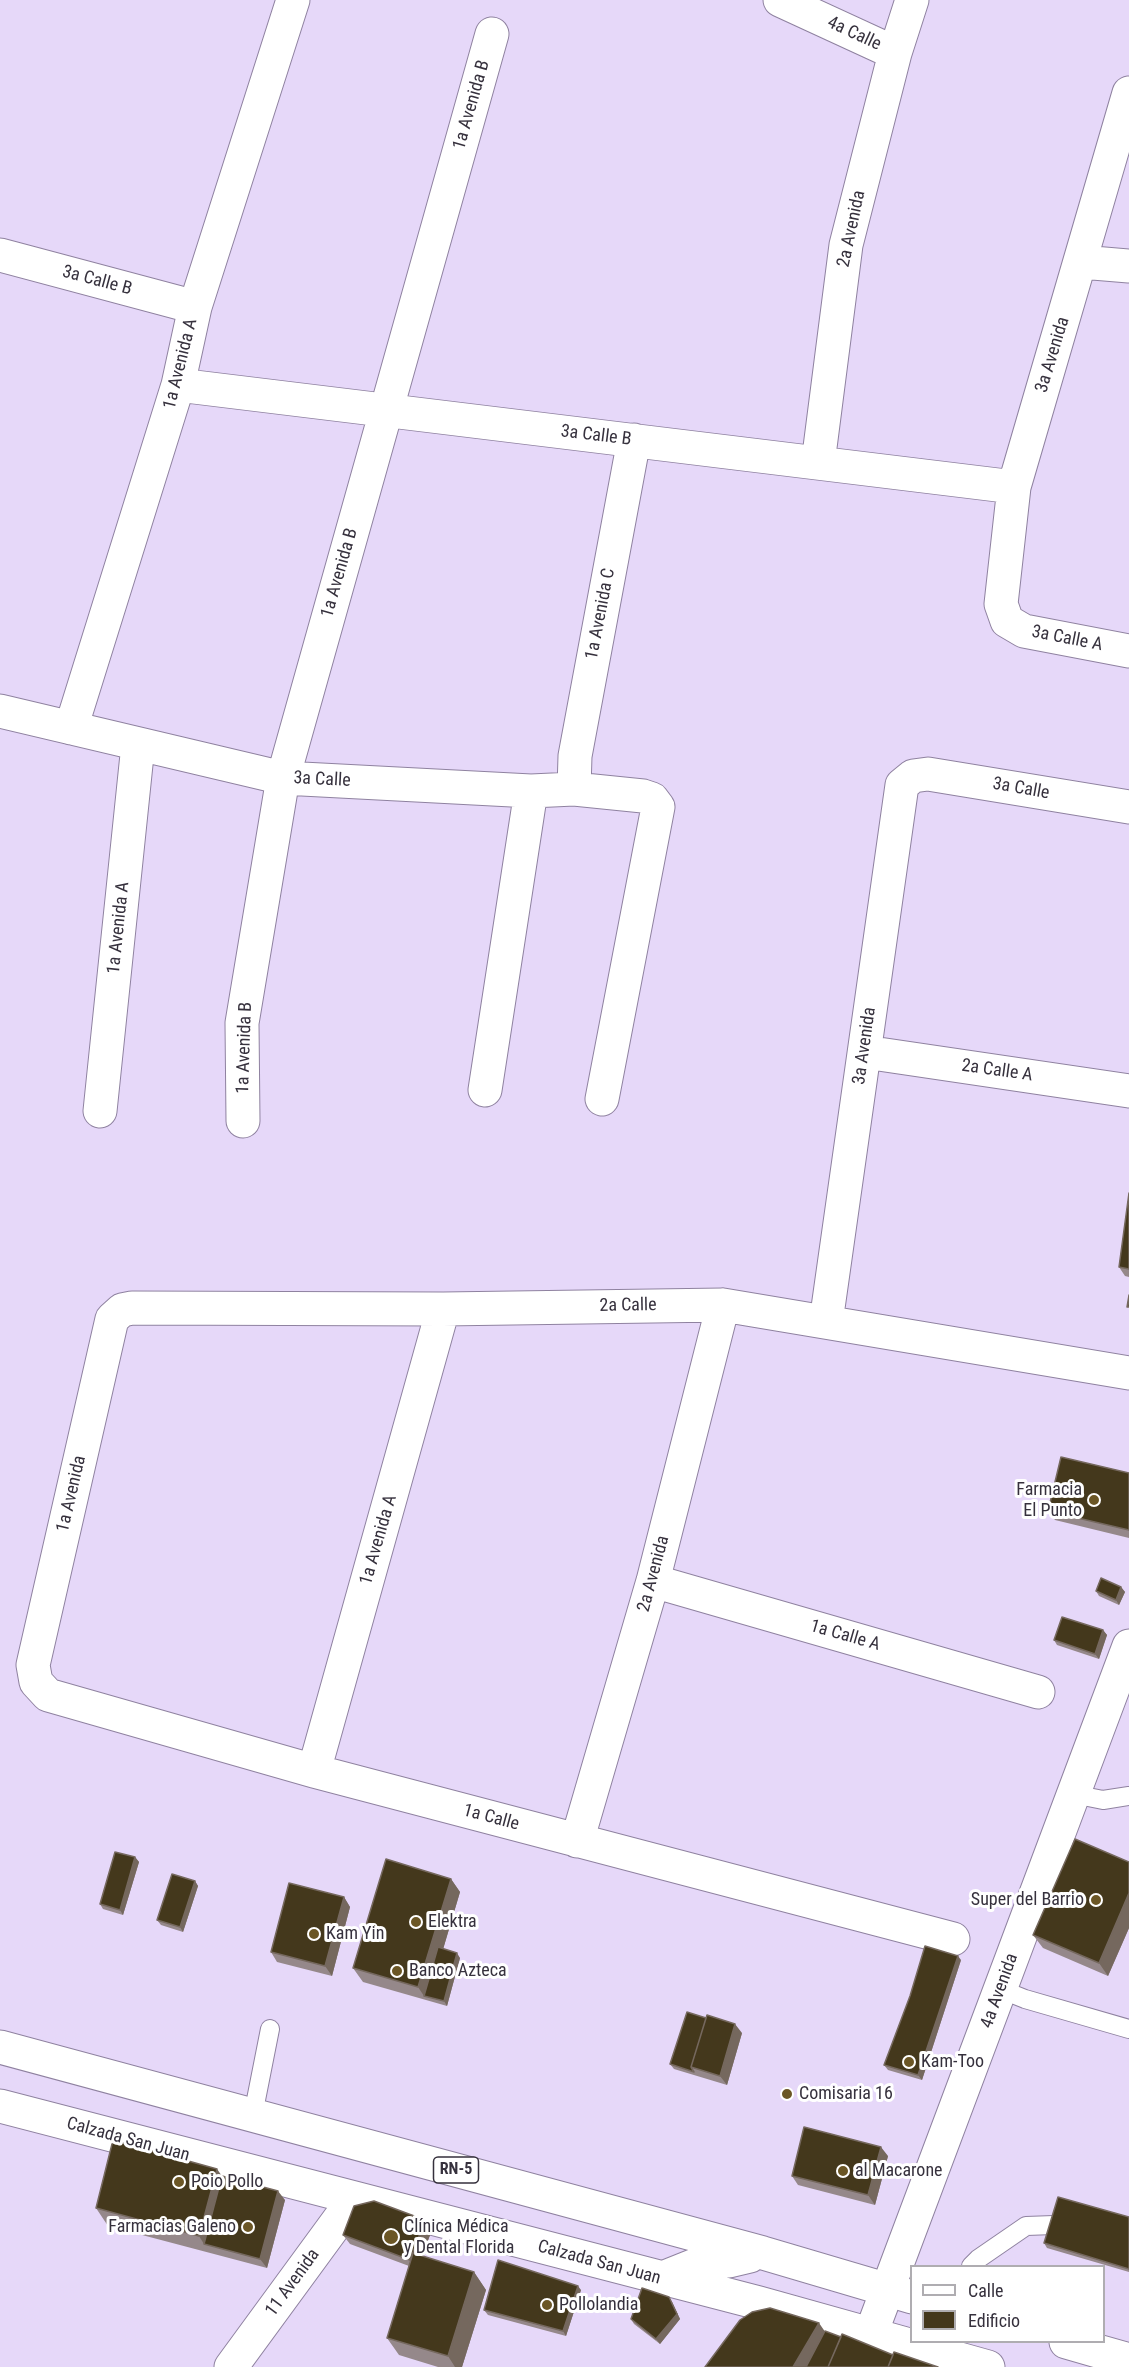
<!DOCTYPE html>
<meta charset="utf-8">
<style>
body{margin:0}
#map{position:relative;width:1129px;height:2367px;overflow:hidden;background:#e6d8f9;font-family:"Roboto Condensed",sans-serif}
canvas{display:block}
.legend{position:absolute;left:910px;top:2265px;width:195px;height:78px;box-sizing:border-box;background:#fff;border:2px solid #afadb1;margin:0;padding:8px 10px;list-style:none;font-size:18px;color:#36313d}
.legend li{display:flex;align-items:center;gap:12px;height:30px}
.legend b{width:30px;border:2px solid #afadb1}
</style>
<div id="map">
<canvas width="1129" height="2367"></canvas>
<ul class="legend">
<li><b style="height:8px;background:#fff"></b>Calle</li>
<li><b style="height:16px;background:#44381c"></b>Edificio</li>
</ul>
</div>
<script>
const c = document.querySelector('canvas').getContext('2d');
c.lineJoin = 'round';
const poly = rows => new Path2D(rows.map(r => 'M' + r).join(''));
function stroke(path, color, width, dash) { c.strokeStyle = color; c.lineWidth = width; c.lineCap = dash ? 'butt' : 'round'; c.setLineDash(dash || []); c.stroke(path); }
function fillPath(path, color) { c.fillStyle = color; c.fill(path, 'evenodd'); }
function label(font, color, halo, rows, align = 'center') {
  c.font = font + ' "Roboto Condensed",sans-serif'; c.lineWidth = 6; c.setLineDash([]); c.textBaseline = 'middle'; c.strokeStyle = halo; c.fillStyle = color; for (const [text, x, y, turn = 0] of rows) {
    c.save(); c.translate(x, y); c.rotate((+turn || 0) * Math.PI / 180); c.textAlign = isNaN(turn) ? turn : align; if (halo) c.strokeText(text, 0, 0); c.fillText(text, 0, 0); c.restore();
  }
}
const service = poly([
 [1073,1794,1103,1800,1129,1796],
 [1000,1989,1025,1999,1129,2029],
 [253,2115,270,2029],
 [971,2266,978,2259,1026,2226,1054,2225]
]);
const minor = poly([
 [780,0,895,53],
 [1129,93,1014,487,1001,604,1007,621,1024,631,1129,651],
 [0,255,195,307],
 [1081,262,1129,266],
 [178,385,1014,487],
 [818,463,846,245,895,53,912,0],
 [0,711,283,778,531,791,574,789,643,796,652,799,658,807,602,1099],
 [71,728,178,385,195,307,293,0],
 [574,789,575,756,634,440],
 [865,1052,1129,1091],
 [485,1090,531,791],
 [100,1111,138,745],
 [243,1121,242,1023,283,778,492,34],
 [826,1322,902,785,913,776,928,774,1129,807],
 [653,1581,1038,1692],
 [314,1771,443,1309],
 [577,1841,653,1581,723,1305],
 [953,1939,314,1771,48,1695,36,1682,33,1665,112,1319,122,1310,132,1308,443,1309,723,1305,1129,1373],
 [231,2367,354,2199]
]);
const tertiary = poly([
 [870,2336,1129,1646]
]);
const primary = poly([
 [0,2047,763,2253,912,2297],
 [0,2106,759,2303,988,2367],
 [660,2279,705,2261,729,2261,750,2256],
 [1066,2342,1129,2360]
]);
const wall = poly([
 [1129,1193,1129,1277,1125,1276,1119,1267],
 [1129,1473,1129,1538,1055,1520,1048,1511],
 [1121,1587,1125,1592,1119,1605,1099,1596,1096,1591],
 [1103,1630,1107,1635,1099,1659,1057,1645,1054,1640],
 [135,1857,139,1862,123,1915,103,1909,100,1904],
 [1129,1862,1129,1928,1108,1976,1043,1948,1033,1935],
 [451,1879,460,1892,443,1949,460,1958,447,2006,363,1982,353,1968],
 [195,1881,198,1886,183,1932,161,1925,157,1920],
 [344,1897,350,1907,332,1976,277,1962,271,1952],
 [961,1960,922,2080,888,2070,884,2065],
 [742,2033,727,2085,674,2069,670,2064],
 [888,2156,875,2205,798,2185,792,2176],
 [222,2176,285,2200,267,2268,108,2226,96,2208],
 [1129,2217,1129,2272,1047,2248,1044,2243],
 [432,2230,422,2256,474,2272,486,2290,462,2367,438,2367,399,2355,387,2338,409,2266,350,2244,343,2235],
 [581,2290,566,2336,488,2315,484,2310],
 [669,2297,672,2302,680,2319,660,2344,634,2324,631,2319]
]);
const shadedWall = poly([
 [1121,1587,1125,1592,1119,1605,1116,1600],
 [1103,1630,1107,1635,1099,1659,1095,1654],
 [135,1857,139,1862,123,1915,120,1910],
 [451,1879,460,1892,429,1997,424,1996,418,1987],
 [195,1881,198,1886,183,1932,180,1927],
 [1129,1893,1129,1928,1108,1976,1099,1963],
 [344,1897,350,1907,332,1976,325,1966],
 [457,1953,460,1958,447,2006,444,2001],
 [958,1956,961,1960,922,2080,918,2075],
 [735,2024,742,2033,727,2085,720,2076],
 [881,2147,888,2156,875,2205,868,2195],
 [217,2169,229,2186,204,2244,199,2236],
 [278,2191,285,2200,267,2268,260,2259],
 [425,2220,432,2230,417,2269,410,2260],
 [474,2272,486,2290,462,2367,455,2367,448,2356],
 [578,2286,581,2290,566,2336,563,2331],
 [669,2297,672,2302,680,2319,660,2344,656,2339],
 [819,2323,828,2336,811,2367,793,2367]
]);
const building = poly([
 [1129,1193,1129,1269,1119,1267,1129,1193],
 [1129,1295,1129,1307,1127,1307,1129,1295],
 [1061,1457,1129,1473,1129,1530,1048,1511,1061,1457],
 [1101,1578,1121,1587,1116,1600,1096,1591,1101,1578],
 [1062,1617,1103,1630,1095,1654,1054,1640,1062,1617],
 [1075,1839,1129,1862,1129,1893,1099,1963,1033,1935,1075,1839],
 [115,1852,135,1857,120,1910,100,1904,115,1852],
 [386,1859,451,1879,418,1987,353,1968,386,1859],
 [172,1874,195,1881,180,1927,157,1920,172,1874],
 [289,1883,344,1897,325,1966,271,1952,289,1883],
 [925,1946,958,1956,918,2075,884,2065,910,1996,925,1946],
 [438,1947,457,1953,444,2001,424,1996,438,1947],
 [687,2012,706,2018,691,2067,694,2072,670,2064,687,2012],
 [707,2015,735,2024,720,2076,691,2067,707,2015],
 [804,2127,881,2147,868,2195,792,2176,804,2127],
 [113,2140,217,2169,199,2236,96,2208,113,2140],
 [222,2176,278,2191,260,2259,204,2244,222,2176],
 [1058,2197,1129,2217,1129,2269,1044,2243,1058,2197],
 [374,2201,425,2220,410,2260,343,2235,354,2206,374,2201],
 [413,2253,474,2272,448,2356,387,2338,413,2253],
 [498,2260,578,2286,563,2331,484,2310,498,2260],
 [642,2288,669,2297,677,2314,656,2339,631,2319,642,2288],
 [770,2308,819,2323,793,2367,705,2367,740,2320,752,2312,770,2308],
 [825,2331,841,2337,828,2367,806,2367,825,2331],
 [842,2334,893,2355,888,2367,828,2367,842,2334],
 [894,2352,938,2367,888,2367,894,2352]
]);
const markers = [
 [1094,1500,6,"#6b5625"],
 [1096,1900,6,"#6b5625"],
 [416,1922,6,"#6b5625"],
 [314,1934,6,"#6b5625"],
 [397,1971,6,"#6b5625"],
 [909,2062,6,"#6b5625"],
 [787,2094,6,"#6b5625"],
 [843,2171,6,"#6b5625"],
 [179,2182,6,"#6b5625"],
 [248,2227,6,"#6b5625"],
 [391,2237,8,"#6b5625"],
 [547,2305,6,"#6b5625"]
];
const shields = [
 [456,2170,45]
];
const shieldNames = [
 ["RN-5",456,2170]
];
const streetNames = [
 ["4a Calle",854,34,25],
 ["1a Avenida B",472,105,-74],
 ["2a Avenida",852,229,-78],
 ["3a Calle B",97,281,15],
 ["3a Avenida",1053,355,-73],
 ["1a Avenida A",181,364,-76],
 ["3a Calle B",596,436,7],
 ["1a Avenida B",340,573,-74],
 ["1a Avenida C",601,614,-79],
 ["3a Calle A",1067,639,11],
 ["3a Calle",322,780,3],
 ["3a Calle",1021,789,10],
 ["1a Avenida A",119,928,-84],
 ["3a Avenida",865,1046,-82],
 ["1a Avenida B",245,1048,-88],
 ["2a Calle A",997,1071,8],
 ["2a Calle",628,1306,-1],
 ["1a Avenida",72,1494,-77],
 ["1a Avenida A",379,1540,-74],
 ["2a Avenida",654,1574,-75],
 ["1a Calle A",845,1636,16],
 ["1a Calle",491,1818,15],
 ["4a Avenida",1000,1991,-70],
 ["Calzada San Juan",128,2140,15],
 ["Calzada San Juan",599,2263,15],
 ["11 Avenida",293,2283,-54]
];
const poiNames = [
 ["Farmacia",1082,1490,"right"],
 ["El Punto",1082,1511,"right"],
 ["Super del Barrio",1084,1900,"right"],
 ["Elektra",428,1922],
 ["Kam Yin",326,1934],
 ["Banco Azteca",409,1971],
 ["Kam-Too",921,2062],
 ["Comisaria 16",799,2094],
 ["al Macarone",855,2171],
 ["Poio Pollo",191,2182],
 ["Farmacias Galeno",236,2227,"right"],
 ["Clínica Médica",404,2227],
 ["y Dental Florida",404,2248],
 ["Pollolandia",559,2305]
];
stroke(service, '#8f82a0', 20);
stroke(minor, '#8f82a0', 35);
stroke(tertiary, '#8f82a0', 35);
stroke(primary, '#8f82a0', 35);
stroke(service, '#fff', 18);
stroke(minor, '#fff', 33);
stroke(tertiary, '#fff', 33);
stroke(primary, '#fff', 33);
fillPath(wall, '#95888a');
fillPath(shadedWall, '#75685e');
fillPath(building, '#44381c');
stroke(building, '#75685e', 1.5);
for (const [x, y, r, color] of markers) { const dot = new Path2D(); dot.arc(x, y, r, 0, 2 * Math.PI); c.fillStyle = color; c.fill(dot); stroke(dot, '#fff', 2); }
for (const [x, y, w] of shields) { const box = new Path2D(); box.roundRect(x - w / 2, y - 13, w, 26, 4.5); c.fillStyle = '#fff'; c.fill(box); stroke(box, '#36313d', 1.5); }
label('bold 16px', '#36313d', null, shieldNames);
label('18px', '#36313d', '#fff', streetNames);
label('18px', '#36313d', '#fff', poiNames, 'left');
</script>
